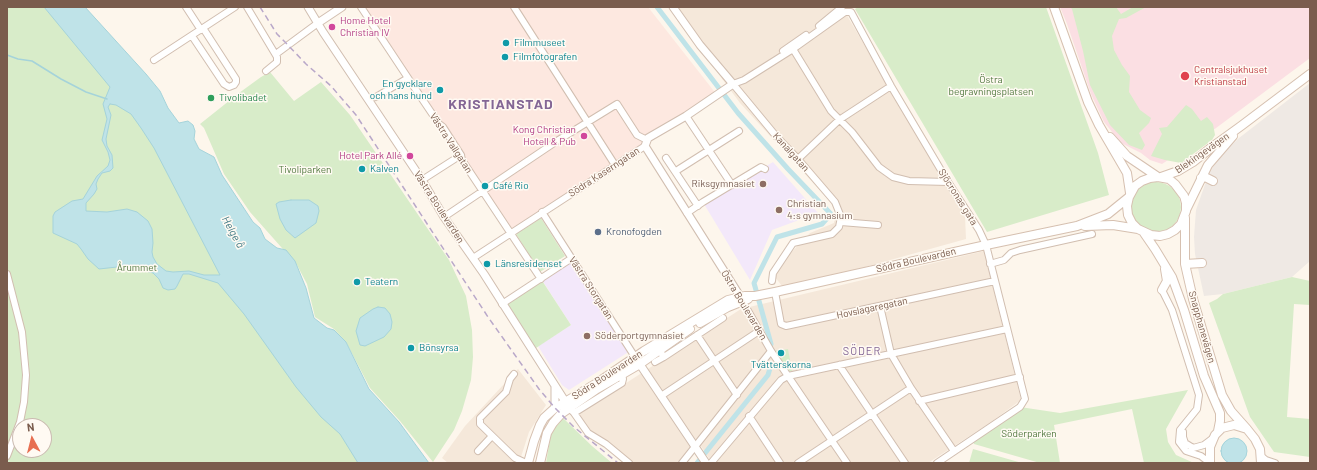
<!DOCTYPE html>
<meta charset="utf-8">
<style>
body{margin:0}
#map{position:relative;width:1317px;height:470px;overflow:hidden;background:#fdf6ec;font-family:Barlow,sans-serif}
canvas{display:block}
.frame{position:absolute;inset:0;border:8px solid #7a5c4d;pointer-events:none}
.north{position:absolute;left:12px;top:418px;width:40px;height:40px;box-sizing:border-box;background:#fffaf3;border:1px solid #cabbb1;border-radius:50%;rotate:353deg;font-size:11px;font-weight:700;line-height:16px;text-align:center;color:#7a5c4d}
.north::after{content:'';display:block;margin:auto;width:14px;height:18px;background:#e76f51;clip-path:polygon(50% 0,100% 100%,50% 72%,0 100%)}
</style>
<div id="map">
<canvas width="1317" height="470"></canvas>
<div class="frame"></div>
<div class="north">N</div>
</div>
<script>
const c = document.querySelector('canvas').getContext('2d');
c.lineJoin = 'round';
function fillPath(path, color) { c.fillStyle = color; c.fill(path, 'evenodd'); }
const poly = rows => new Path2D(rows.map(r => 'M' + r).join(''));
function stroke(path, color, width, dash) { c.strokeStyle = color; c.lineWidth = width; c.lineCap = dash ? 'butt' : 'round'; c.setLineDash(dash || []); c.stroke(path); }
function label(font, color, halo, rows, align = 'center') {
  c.font = font + ' Barlow,sans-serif'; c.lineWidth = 3; c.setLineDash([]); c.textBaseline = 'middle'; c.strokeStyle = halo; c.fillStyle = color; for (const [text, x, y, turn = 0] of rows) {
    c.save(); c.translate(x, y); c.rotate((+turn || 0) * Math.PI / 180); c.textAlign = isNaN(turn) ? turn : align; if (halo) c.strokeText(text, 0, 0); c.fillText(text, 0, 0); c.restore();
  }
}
const residential = poly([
 [669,7,842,7,965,216,966,239,858,269,782,286,775,277,782,262,810,233,834,223,836,208,740,103],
 [984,251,1021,400,991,422,928,463,712,463,697,440,679,463,633,463,603,438,591,434,578,414,741,309],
 [518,369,546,405,529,432,519,463,448,463,442,458,465,426]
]);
const commercial = poly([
 [361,7,648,7,717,95,509,231]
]);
const industrial = poly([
 [1310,83,1310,261,1292,277,1223,294,1204,296,1195,254,1194,237,1196,210,1209,173,1220,156,1239,138]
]);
const education = poly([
 [773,162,818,213,772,230,750,280,704,204],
 [571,262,630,351,569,390,562,385,538,346,571,325,542,280]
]);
const medical = poly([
 [1060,7,1310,7,1310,58,1208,134,1162,164,1150,160,1141,153,1121,143,1104,122,1091,94,1067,24]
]);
const green = poly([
 [7,7,61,7,372,463,7,463],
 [20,426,44,426,44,450,20,450],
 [858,7,1046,7,1098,153,1109,195,987,232,855,9],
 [1070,7,1116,7,1121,14,1133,7,1146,7,1126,18,1119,19,1112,36,1114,50,1122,65,1130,76,1129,92,1140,110,1151,118,1149,123,1139,133,1145,145,1142,150,1129,145,1110,125,1090,85,1083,51,1072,9],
 [270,72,294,101,321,82,350,115,449,260,466,296,472,330,473,357,471,380,462,411,454,430,433,462,400,421,370,388,346,342,334,329,315,317,307,284,297,265,250,212,224,174,204,128,200,124,239,93,261,77],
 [1186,105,1192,109,1201,121,1207,117,1213,124,1215,135,1212,140,1181,163,1165,160,1151,156,1162,134,1159,128,1167,127],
 '1131 207a25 25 0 1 1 50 0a25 25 0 1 1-50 0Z',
 [541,218,565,256,540,272,516,234],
 [1292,277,1310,281,1310,305,1294,304,1287,417,1310,419,1310,457,1274,452,1250,417,1209,303,1217,299,1223,294],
 [541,279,571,325,533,350,502,304],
 [788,349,792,371,789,371,786,369,774,351],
 [1188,390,1166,429,1168,442,1176,455,1194,463,1144,463,1132,409,1054,425,1060,463,1040,463,974,444,973,439,1020,407,1060,413],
 [563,418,592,446,612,463,546,463,551,433,557,423],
 [973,449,1022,463,969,463]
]);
const water = poly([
 [44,7,85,7,146,74,160,91,168,108,179,123,188,121,193,125,195,131,194,139,199,149,214,157,222,175,253,222,260,228,265,239,277,248,286,250,295,261,306,288,314,318,327,328,334,330,346,342,369,389,399,422,429,463,358,463,340,434,321,417,296,387,244,314,218,283,189,274,183,274,177,286,175,289,168,290,163,288,159,279,153,273,146,271,117,267,99,269,88,259,81,249,77,244,53,233,53,216,55,212,72,201,83,199,97,176,108,166,110,160,108,152,102,140,107,119,103,104,110,87,44,7],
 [110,104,116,105,131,114,141,128,154,148,220,275,204,275,189,271,173,272,166,271,157,264,153,257,152,252,153,243,152,229,148,221,137,212,127,209,107,212,86,211,86,203,94,194,97,189,96,184,98,179,102,173,110,171,113,168,112,155,107,146,106,139,111,115,108,107,110,104],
 [291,200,309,200,318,206,319,211,316,223,295,238,286,230,280,219,276,204,279,202,291,200],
 [378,307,385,308,390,314,392,322,391,329,384,337,365,346,360,345,356,331,360,318,373,309,378,307],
 '1221 451a13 13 0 1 1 26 0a13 13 0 1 1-26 0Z'
]);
const stream = poly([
 [7,55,18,59,32,61,61,79,86,92,107,99]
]);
const canal = poly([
 [657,7,738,113,788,169,831,214,822,224,777,237,754,283,771,344],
 [697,463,768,375,771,365]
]);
const minor = poly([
 [186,7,201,30],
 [247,7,277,57,277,62,266,71],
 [361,7,408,78,439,124,443,127,461,155,462,160,541,279],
 [514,7,615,165],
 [819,26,842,7],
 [192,36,224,84,229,87,234,85,236,82,236,79,203,28],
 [793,49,831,111,852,132,879,167,893,177,909,181,948,182],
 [783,51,806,35],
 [276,54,318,23],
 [154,60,235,7],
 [733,84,744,80,793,49,845,12,851,12,891,86,948,182,979,230,986,245,1025,399,1020,407,937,463],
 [733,84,776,136,798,159,835,202,841,217,839,227,832,234,793,243,773,273,772,281],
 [376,97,408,78],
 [686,116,732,185],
 [666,158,698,206],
 [798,159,839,120,891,86],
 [676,171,739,131],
 [422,180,461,155],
 [542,212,635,357],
 [687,213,703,202,761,167,765,169],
 [444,217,557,141,617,104,637,135,647,140],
 [841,222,878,225],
 [473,258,645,146],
 [990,264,1004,260,1011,253,1020,250,1092,234],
 [7,274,22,332,26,375,24,402,20,422,7,456],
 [1162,290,1172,310,1199,395,1197,409,1180,430,1179,442,1186,451,1201,456,1210,463],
 [775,292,781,324,786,326,995,281],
 [743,302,771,351,847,463],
 [502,304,572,258],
 [880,306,891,354,911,388,954,451],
 [697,335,737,395],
 [659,350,664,357,723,318],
 [655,362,664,357],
 [839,365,905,463],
 [514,374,510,379,506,392,480,418,480,424,515,458,526,463],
 [661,396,759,331],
 [919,401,1020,377],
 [569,408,574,413,588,433,606,444,629,463],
 [574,413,622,383,623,379,622,374],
 [749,416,780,463],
 [1183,432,1183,437,1185,443,1193,448,1204,445,1212,439],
 [478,451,492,436],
 [1261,456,1266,460,1275,463],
 [682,463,771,351],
 [711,463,781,380,788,376,1007,329],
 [798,463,911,388]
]);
const tertiary = poly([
 [308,7,323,32,422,180,444,217,484,274,568,406],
 [673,7,700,45,733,84,686,116,648,138,645,146,743,301],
 [318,23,342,7],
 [637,360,706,463],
 [555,408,555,387]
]);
const secondary = poly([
 [1054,7,1088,102,1099,125,1127,173,1130,193],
 [1110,137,1127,156,1158,177],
 [1161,177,1178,171,1193,162,1212,147,1241,126,1310,74],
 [1201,178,1205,177,1213,181],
 [1186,210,1208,165,1233,136],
 [1185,218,1185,264,1193,299,1222,395,1231,411,1247,429],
 [1085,226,1113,225,1138,229,1151,235,1160,236,1168,234,1175,230,1181,224,1186,211,1186,203,1184,196,1175,184,1169,179,1158,177,1150,178,1142,181,1135,186,1129,197,1127,206,1128,215,1132,223,1138,229],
 [1144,233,1155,249,1172,277,1184,310,1204,376,1220,413,1220,421,1218,431],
 [1185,264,1202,263],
 [1162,290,1167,281,1165,269],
 [700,323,728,307,748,299],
 [528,463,534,441,540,425,544,418,555,408,597,383,644,351,728,300,745,296,755,296,775,292,986,245,1077,226,1108,214,1129,197],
 [540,463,547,433,553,423,561,414,597,389,640,364,690,329],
 [1210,463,1210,447,1215,435,1222,428,1234,425,1247,429,1255,439,1260,449,1261,463]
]);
const rail = poly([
 [260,7,277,34,285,42,306,64,331,86,356,115,488,317,539,389,555,408,574,427,618,463]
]);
const markers = [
 [332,27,4,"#d1479c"],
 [506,43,4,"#0f9aa8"],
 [505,57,4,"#0f9aa8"],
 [1185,76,5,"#e0444e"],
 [440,90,4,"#0f9aa8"],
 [211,98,4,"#2e9e5b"],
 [584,136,4,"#d1479c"],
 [410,156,4,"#d1479c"],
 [362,169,4,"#0f9aa8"],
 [763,184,4,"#8d6e63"],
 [485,186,4,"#0f9aa8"],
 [779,210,4,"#8d6e63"],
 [598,232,4,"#5c6f8a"],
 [487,264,4,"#0f9aa8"],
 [357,282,4,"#0f9aa8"],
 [587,336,4,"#8d6e63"],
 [411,348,4,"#0f9aa8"],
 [781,353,4,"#0f9aa8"]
];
const hotelNames = [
 ["Home Hotel",340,21,"left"],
 ["Christian IV",340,33,"left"],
 ["Kong Christian",576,130],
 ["Hotell & Pub",576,142],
 ["Hotel Park Allé",402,156]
];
const cultureNames = [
 ["Filmmuseet",514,43],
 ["Filmfotografen",513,57],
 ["En gycklare",432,84,"right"],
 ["och hans hund",432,96,"right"],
 ["Kalven",370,169],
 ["Café Rio",493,186],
 ["Länsresidenset",495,264],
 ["Teatern",365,282],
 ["Bönsyrsa",419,348],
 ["Tvätterskorna",781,365,"center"]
];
const healthNames = [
 ["Centralsjukhuset",1194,70],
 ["Kristianstad",1194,82]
];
const parkNames = [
 ["Östra",991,80],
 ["begravningsplatsen",991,92],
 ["Tivoliparken",305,170],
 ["Årummet",137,268],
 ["Söderparken",1029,434]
];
const leisureNames = [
 ["Tivolibadet",219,98]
];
const streetNames = [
 ["Västra Vallgatan",451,143,57],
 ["Kanalgatan",791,152,48],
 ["Blekingevägen",1202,153,-35],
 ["Södra Kaserngatan",604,172,-33],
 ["Sjöcronas gata",958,197,58],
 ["Västra Boulevarden",439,207,57],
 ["Södra Boulevarden",916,260,-13],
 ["Västra Storgatan",591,288,57],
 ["Östra Boulevarden",744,305,59],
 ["Hovslagaregatan",872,308,-12],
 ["Snapphanevägen",1202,327,74],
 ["Södra Boulevarden",607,375,-33]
];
const educationNames = [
 ["Riksgymnasiet",755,184,"right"],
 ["Christian",787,204],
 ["4:s gymnasium",787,216],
 ["Söderportgymnasiet",595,336]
];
const serviceNames = [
 ["Kronofogden",606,232]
];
const waterNames = [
 ["Helge å",233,232,61]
];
const neighbourhoodNames = [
 ["SÖDER",862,351]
];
const districtNames = [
 ["KRISTIANSTAD",501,104]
];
fillPath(residential, '#f5e8da');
fillPath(commercial, '#fde8e0');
fillPath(industrial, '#efe9e4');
fillPath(education, '#f3e8fa');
fillPath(medical, '#fbdfe3');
fillPath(green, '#d8ecc9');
fillPath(water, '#bfe3e8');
stroke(water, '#a5d3da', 1);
stroke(stream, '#a5d3da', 1.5);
stroke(canal, '#bfe3e8', 5);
stroke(minor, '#d1beb0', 8);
stroke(tertiary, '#d1beb0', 9);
stroke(secondary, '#d6c0b0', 10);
stroke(minor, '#fff', 6);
stroke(tertiary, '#fff', 7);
stroke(secondary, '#fff', 8);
stroke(rail, '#b9a8c9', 1.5, [6, 4]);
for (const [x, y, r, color] of markers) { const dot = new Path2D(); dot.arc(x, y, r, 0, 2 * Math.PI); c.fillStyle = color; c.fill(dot); stroke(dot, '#fffaf3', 1.5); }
label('10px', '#b23c85', '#fffaf3', hotelNames, 'right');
label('10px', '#0d838f', '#fffaf3', cultureNames, 'left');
label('10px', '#be3a42', '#fffaf3', healthNames, 'left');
label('10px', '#537a41', '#fffaf3', parkNames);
label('10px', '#27864d', '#fffaf3', leisureNames, 'left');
label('10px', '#7a5c4d', '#fffaf3', streetNames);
label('10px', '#785e54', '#fffaf3', educationNames, 'left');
label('10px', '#4e5e75', '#fffaf3', serviceNames, 'left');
label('italic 11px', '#437c86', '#fffaf3', waterNames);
c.letterSpacing = '1px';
label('11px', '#846695', '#fffaf3', neighbourhoodNames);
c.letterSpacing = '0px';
c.letterSpacing = '1px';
label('bold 14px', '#846695', '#fffaf3', districtNames);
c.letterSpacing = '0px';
</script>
